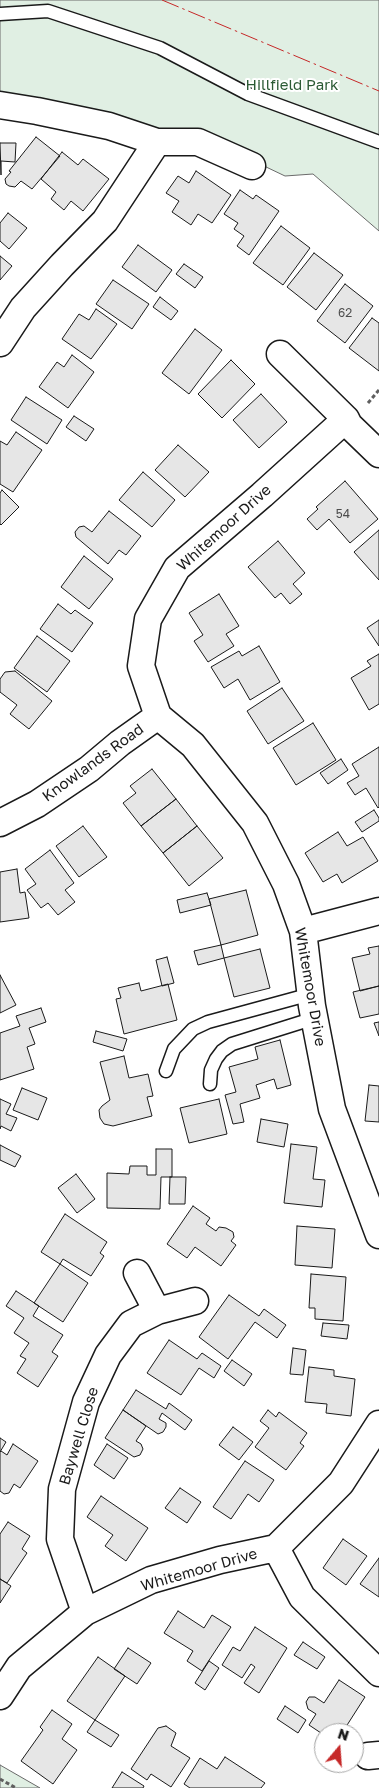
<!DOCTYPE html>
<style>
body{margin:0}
#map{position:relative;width:379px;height:1788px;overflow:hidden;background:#fff;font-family:"Golos Text",sans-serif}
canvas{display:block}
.north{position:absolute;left:314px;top:1723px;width:50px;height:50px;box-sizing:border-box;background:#fff;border:1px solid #a3a3a3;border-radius:50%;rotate:18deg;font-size:14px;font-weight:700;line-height:20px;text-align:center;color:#1a1a1a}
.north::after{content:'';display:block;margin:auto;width:18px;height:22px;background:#c62828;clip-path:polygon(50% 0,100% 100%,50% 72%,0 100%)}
</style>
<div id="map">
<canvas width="379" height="1788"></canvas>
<div class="north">N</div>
</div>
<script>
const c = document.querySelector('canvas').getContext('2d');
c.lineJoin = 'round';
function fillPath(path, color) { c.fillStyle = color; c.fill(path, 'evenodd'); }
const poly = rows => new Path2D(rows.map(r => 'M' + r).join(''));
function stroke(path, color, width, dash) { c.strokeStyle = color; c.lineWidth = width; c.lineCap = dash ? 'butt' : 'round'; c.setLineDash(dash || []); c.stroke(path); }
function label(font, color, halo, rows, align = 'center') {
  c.font = font + ' "Golos Text",sans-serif'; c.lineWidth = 4; c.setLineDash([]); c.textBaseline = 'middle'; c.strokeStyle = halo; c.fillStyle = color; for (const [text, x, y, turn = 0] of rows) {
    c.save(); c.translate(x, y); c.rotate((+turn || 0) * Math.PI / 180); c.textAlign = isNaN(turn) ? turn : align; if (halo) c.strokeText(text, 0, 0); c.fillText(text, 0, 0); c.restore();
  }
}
const green = poly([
 [0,0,379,0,379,231,313,174,285,176,197,134,159,131,0,97,0,0],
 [0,1765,40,1788,0,1788,0,1765]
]);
const building = poly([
 [36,137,60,156,32,189,21,181,15,187,9,186,6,184,5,179,11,172,9,171,36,137],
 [0,143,16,143,15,162,1,161,1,175,0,143],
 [62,152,78,165,83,159,109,179,83,211,71,201,64,210,51,199,56,192,41,179,62,152],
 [196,171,231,195,212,223,198,214,191,225,172,212,179,201,166,193,178,176,189,183,196,171],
 [240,190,253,199,256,195,279,211,249,255,237,246,244,236,234,229,238,223,224,214,240,190],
 [8,213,27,228,9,249,0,241,0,223,8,213],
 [281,226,310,248,283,285,253,263,281,226],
 [138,245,172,270,156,292,122,267,138,245],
 [314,253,343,275,316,310,287,287,314,253],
 [0,256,12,266,0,280,0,256],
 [184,264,203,277,195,288,176,274,184,264],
 [113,280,149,304,132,329,96,304,113,280],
 [345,284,373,306,345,343,317,321,345,284],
 [160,297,178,311,171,320,153,307,160,297],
 [96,309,117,324,91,359,62,339,79,314,89,320,96,309],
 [372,318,379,323,379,371,349,348,372,318],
 [195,329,222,350,189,394,162,373,195,329],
 [72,355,94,372,68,408,39,387,57,362,64,367,72,355],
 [231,360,255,384,222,418,198,394,231,360],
 [261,394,287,422,259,448,233,420,261,394],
 [26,397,62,420,47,444,11,420,26,397],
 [74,416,94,429,86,441,66,427,74,416],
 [16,432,42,450,13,492,0,484,0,441,7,445,16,432],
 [178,445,209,472,185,497,155,470,178,445],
 [143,472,175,500,152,527,119,500,143,472],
 [345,481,378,519,350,543,329,519,317,530,307,519,318,509,316,507,345,481],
 [2,490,19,507,1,525,0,524,0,493,2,490],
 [109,511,141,536,126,555,119,550,108,564,76,537,75,532,79,527,84,526,92,532,109,511],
 [379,530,379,580,354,552,379,530],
 [278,541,305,573,293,584,302,594,290,604,281,593,275,598,248,567,278,541],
 [84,556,113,579,89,609,61,587,84,556],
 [219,594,239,626,226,634,234,646,208,662,194,641,203,635,189,613,219,594],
 [58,604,71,614,75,610,93,623,72,652,40,629,58,604],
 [379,620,379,646,367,628,379,620],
 [37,636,70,661,47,692,14,668,37,636],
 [259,646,280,682,250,700,238,679,224,688,211,667,239,651,242,656,259,646],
 [379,654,379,704,369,710,351,678,371,666,367,661,379,654],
 [15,671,52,701,29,729,10,714,17,705,0,692,0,679,5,672,15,671],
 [282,688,304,721,268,744,247,711,282,688],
 [313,723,336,760,296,785,273,748,313,723],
 [379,747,379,807,378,808,366,788,355,795,347,783,359,776,352,764,379,747],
 [341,759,348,770,328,784,320,773,341,759],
 [152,769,176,799,141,826,123,803,136,793,130,786,152,769],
 [176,799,197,826,163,853,141,826,176,799],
 [374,810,379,818,379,821,362,832,355,822,374,810],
 [83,826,107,857,79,877,56,846,83,826],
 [197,826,223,858,189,886,163,853,197,826],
 [338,832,347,846,363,837,378,861,342,883,337,874,323,882,305,853,338,832],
 [50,850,74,883,65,890,75,902,58,915,48,903,41,908,27,890,36,884,25,869,50,850],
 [17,869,20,893,25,892,29,918,0,922,0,872,17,869],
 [246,890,258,935,221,945,209,899,246,890],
 [207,893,211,905,180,913,177,900,207,893],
 [221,945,224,958,198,965,194,951,221,945],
 [379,946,379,986,360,991,352,958,370,954,368,948,379,946],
 [260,949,270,988,234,997,224,958,260,949],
 [167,957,174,983,162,986,156,960,167,957],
 [0,975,16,1005,0,1013,0,975],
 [139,983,141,991,168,984,177,1020,124,1034,116,999,121,998,118,988,139,983],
 [379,986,379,1014,360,1018,353,992,379,986],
 [41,1008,46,1022,29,1028,35,1044,27,1047,34,1069,0,1080,0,1033,20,1026,16,1016,41,1008],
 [379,1022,379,1036,374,1023,379,1022],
 [96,1031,127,1039,123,1051,93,1042,96,1031],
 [280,1040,291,1085,277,1089,274,1079,256,1085,260,1098,240,1104,244,1122,233,1124,225,1095,236,1092,229,1067,258,1059,255,1047,280,1040],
 [124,1056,129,1078,148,1074,153,1096,147,1097,152,1116,113,1126,104,1124,100,1118,99,1110,102,1106,110,1100,100,1062,124,1056],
 [369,1085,379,1086,379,1122,365,1121,369,1085],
 [22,1088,47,1098,38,1120,13,1110,22,1088],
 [0,1099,11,1104,6,1114,17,1118,11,1131,1,1126,0,1129,0,1099],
 [219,1099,227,1134,189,1143,180,1108,219,1099],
 [261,1119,288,1124,284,1147,257,1142,261,1119],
 [291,1144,317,1147,313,1179,325,1180,322,1207,284,1203,291,1144],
 [0,1145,21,1156,15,1167,0,1160,0,1145],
 [156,1149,172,1149,172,1177,161,1177,160,1209,107,1208,107,1173,129,1174,130,1166,147,1166,147,1175,156,1175,156,1149],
 [76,1174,95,1199,77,1213,58,1188,76,1174],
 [170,1177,186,1177,185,1204,169,1204,170,1177],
 [193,1206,210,1218,206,1224,216,1231,219,1227,226,1228,233,1232,234,1237,231,1241,236,1245,221,1266,195,1247,187,1258,167,1244,193,1206],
 [65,1214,107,1242,100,1253,104,1256,91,1276,63,1259,60,1264,41,1252,65,1214],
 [297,1226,335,1229,332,1268,295,1265,297,1226],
 [60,1264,88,1283,63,1322,34,1303,60,1264],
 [311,1274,346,1277,343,1321,315,1319,315,1308,309,1308,311,1274],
 [16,1291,39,1306,33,1316,63,1335,52,1352,58,1356,38,1387,17,1373,26,1359,20,1356,29,1343,14,1333,24,1318,6,1306,16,1291],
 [229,1295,259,1316,264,1309,286,1325,277,1338,255,1322,228,1359,199,1337,229,1295],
 [323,1323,349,1325,347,1339,321,1336,323,1323],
 [169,1340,197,1359,202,1353,221,1366,214,1378,199,1368,181,1395,147,1373,169,1340],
 [293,1348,306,1350,303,1375,290,1374,293,1348],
 [232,1360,252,1374,244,1386,224,1371,232,1360],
 [309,1367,334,1370,334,1376,355,1379,351,1416,326,1413,327,1404,305,1402,309,1367],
 [136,1390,166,1409,169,1403,192,1420,185,1430,162,1413,159,1419,166,1423,166,1427,163,1432,158,1434,123,1410,136,1390],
 [123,1410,146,1426,136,1441,141,1444,143,1449,140,1455,134,1457,105,1438,123,1410],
 [268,1410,276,1417,279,1412,307,1433,300,1443,304,1446,286,1470,255,1447,269,1428,260,1421,268,1410],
 [233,1427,253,1442,239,1460,219,1445,233,1427],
 [0,1438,6,1442,0,1452,0,1438],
 [13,1444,38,1461,20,1488,14,1484,9,1493,4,1494,0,1491,0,1452,1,1451,7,1455,13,1444],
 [107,1444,128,1458,114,1479,94,1465,107,1444],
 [245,1461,274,1480,259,1502,248,1494,231,1519,213,1507,245,1461],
 [180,1488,201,1502,187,1523,165,1508,180,1488],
 [101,1496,148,1528,126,1561,105,1546,113,1535,87,1517,101,1496],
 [8,1522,30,1536,22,1549,27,1553,7,1583,0,1579,0,1534,8,1522],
 [343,1539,367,1556,346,1585,323,1568,343,1539],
 [379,1558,379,1597,360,1584,379,1558],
 [0,1579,11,1586,0,1603,0,1579],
 [178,1611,204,1628,212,1615,231,1627,202,1671,187,1661,193,1651,164,1633,178,1611],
 [255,1627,287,1648,259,1693,244,1683,255,1667,251,1664,242,1678,222,1665,233,1647,240,1651,255,1627],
 [303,1642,325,1657,317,1669,294,1655,303,1642],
 [128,1648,151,1663,137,1684,114,1669,128,1648],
 [98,1657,125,1676,95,1720,67,1701,98,1657],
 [209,1661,219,1668,205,1690,195,1683,209,1661],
 [339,1680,365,1697,342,1733,324,1733,324,1735,309,1725,316,1714,308,1709,306,1702,309,1697,315,1697,324,1703,339,1680],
 [285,1706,306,1720,298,1733,277,1719,285,1706],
 [52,1710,72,1724,62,1739,77,1750,53,1784,21,1761,43,1730,40,1727,52,1710],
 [95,1720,119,1735,111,1747,87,1732,95,1720],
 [166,1726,176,1733,171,1746,190,1758,171,1787,151,1774,147,1780,131,1769,158,1728,166,1726],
 [225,1757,265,1783,261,1788,190,1788,184,1784,200,1758,217,1769,225,1757],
 [122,1772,144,1786,143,1788,112,1788,122,1772]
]);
const path = poly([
 [368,403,379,390],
 [0,1779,16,1788]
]);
const lane = poly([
 [0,14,48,11,160,48,248,94,379,142],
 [166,1071,174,1049,193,1029,208,1022,311,994],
 [210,1084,211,1070,216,1059,222,1051,232,1044,315,1018]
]);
const street = poly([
 [0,105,37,111,109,126,157,142,105,221,62,265,23,308,0,343],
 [157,142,198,142,252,166],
 [280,354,346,419,262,495,177,568,148,619,141,666,158,716,193,745,255,823,286,884,303,931,312,1006,332,1109,379,1235],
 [346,419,349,425,379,454],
 [0,823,37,804,89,769,120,743,158,716],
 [303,931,379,911],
 [137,1273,157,1311],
 [276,1548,302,1597,379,1673],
 [85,1612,60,1539,62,1489,86,1402,108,1355,131,1324,157,1311,195,1301],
 [0,1696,19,1667,85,1612,151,1580,220,1560,276,1548,341,1483,379,1424],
 [368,1756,379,1755]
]);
const power = poly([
 [162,0,379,91]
]);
const numberNames = [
 ["62",345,313],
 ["54",343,514]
];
const parkNames = [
 ["Hillfield Park",292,85]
];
const streetNames = [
 ["Whitemoor Drive",224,528,-42],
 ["Knowlands Road",93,763,-36],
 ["Whitemoor Drive",310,987,80],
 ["Baywell Close",79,1436,-73],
 ["Whitemoor Drive",199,1570,-16]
];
fillPath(green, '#e0efe3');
stroke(green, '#6a6a6a', 1);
fillPath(building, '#e6e6e6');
stroke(building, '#1a1a1a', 1);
stroke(lane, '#1a1a1a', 15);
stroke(street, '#1a1a1a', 29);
stroke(path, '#5f5f5f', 3, [4, 2.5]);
stroke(lane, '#fff', 12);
stroke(street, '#fff', 26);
stroke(power, '#c62828', 1, [18, 4, 2.5, 4]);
label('12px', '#4d4d4d', null, numberNames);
label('15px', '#2b5a34', '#fff', parkNames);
label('15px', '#1a1a1a', '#fff', streetNames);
</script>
